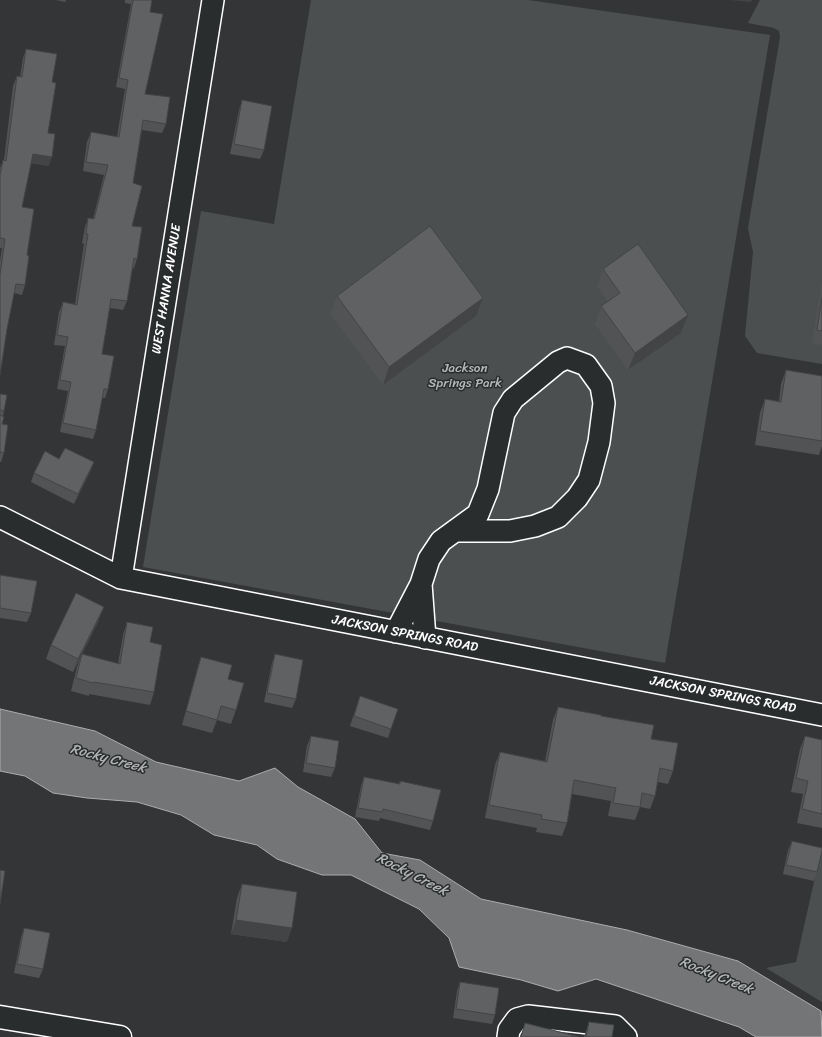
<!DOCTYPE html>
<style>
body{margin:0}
canvas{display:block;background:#333536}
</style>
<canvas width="822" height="1037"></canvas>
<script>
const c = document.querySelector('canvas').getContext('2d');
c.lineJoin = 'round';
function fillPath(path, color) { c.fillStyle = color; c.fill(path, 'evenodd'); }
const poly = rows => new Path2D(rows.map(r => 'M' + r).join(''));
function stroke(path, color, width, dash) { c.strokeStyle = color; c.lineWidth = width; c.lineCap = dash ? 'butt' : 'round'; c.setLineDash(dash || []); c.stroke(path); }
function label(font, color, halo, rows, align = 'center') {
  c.font = font + ' Sriracha,sans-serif'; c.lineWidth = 3; c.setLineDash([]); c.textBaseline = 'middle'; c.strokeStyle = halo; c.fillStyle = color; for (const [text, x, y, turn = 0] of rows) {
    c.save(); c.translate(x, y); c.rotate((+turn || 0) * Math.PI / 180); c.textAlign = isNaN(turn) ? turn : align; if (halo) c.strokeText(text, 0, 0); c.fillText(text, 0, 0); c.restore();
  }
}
const green = poly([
 [311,0,528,0,770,35,665,663,143,567,201,211,274,224],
 [760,0,822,0,822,364,757,353,745,336,753,252,748,228,780,37,779,31,774,28,748,23],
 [822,846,822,1002,766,968,796,962]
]);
const water = poly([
 [0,709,95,731,156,762,239,781,275,768,298,787,355,819,382,853,420,860,481,899,627,930,738,961,821,1011,822,1037,756,1037,739,1027,596,979,558,991,521,980,459,967,449,938,419,909,351,875,322,875,277,859,257,845,214,835,181,815,137,802,87,798,53,793,25,776,0,771,0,709]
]);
const minor = poly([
 [0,517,121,578,822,715],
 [121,578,213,0],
 [421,584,429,559,441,541,478,514,488,489,504,413,513,399,558,362,567,358,586,365,601,386,604,403,599,442,589,480,577,498,558,517,535,526,510,531,456,531],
 [396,632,421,584,425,638],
 [508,1037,509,1030,517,1019,528,1016,615,1026,626,1037]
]);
const major = poly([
 [0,1017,120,1037]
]);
const wall = poly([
 [56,0,66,0,65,2],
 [125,0,152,0,150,12,145,94,166,124,162,133,142,130,133,183,132,226,137,259,134,268,132,268,127,301,123,310,110,308,102,354,108,389,105,398,102,398,96,430,93,439,60,432,68,391,57,389,65,346,54,345,59,312,63,302,75,304,84,244,82,243,85,227,88,218,93,219,104,175,83,171,87,142,91,132,117,137,125,89,116,87,131,4,125,3],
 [26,49,52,82,48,133,49,166,31,163,22,207,27,255,25,285,22,295,14,293,7,329,0,375,0,261,2,248,0,248,0,168,3,160,4,160,13,86,17,76,20,77,23,58],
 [242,100,264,150,260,159,230,154,239,110],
 [603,269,688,315,681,333,628,370,595,324,601,306,608,302,597,286],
 [822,283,822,345,812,343],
 [337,296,476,316,383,385,330,314],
 [786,370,822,376,822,446,819,455,755,445,760,413,765,399,779,402,781,384],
 [0,394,4,411,3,417,2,424,4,453,1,462,0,462],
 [94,462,90,472,74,504,31,482,34,473],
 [0,575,31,613,27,622,0,618],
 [99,620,82,654,118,664,123,635,127,622,150,642,154,692,150,705,89,694,89,696,71,691,77,667,80,659,73,672,46,659,51,645],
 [275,654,296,699,292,708,264,702,272,663],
 [201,657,228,679,236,710,231,724,217,720,212,733,182,725,197,670],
 [360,696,391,729,388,738,350,726],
 [558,707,601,716,651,739,673,771,668,784,658,782,655,796,650,809,640,807,635,820,608,816,611,801,572,794,567,823,562,836,536,832,537,828,485,818,495,765,500,752,545,761,553,720],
 [311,736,335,768,331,777,303,772,307,746],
 [805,736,822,740,822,828,797,823,803,794,791,792,800,749],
 [364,777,399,784,400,781,433,821,430,830,380,818,379,821,355,817,361,786],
 [792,841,817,872,814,881,783,874,788,850],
 [242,884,287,942,231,934,237,898],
 [24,928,43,969,39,978,14,973,21,937],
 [460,982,495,1015,492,1024,453,1018,457,991],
 [589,1022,612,1037,584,1037]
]);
const shadedWall = poly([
 [730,0,752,0,751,2],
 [33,154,52,157,49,166,29,163],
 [483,298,476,316,383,385,389,367],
 [688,315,681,333,628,370,635,353],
 [94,462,90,472,74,504,78,494],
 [104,607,99,620,81,657,82,654,73,672,78,659],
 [236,920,292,928,287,942,231,934]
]);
const building = poly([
 [133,0,152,0,150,12,163,14,145,94,170,97,166,124,143,120,133,183,142,186,132,226,142,227,137,259,134,258,127,301,111,299,102,354,114,356,108,389,104,389,96,430,63,423,71,382,60,380,68,337,57,335,63,302,77,305,88,234,86,234,88,218,94,219,108,165,86,162,91,132,119,137,128,80,119,78,133,0],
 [26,49,57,54,52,82,56,83,48,133,55,134,52,157,33,154,22,207,34,209,27,255,29,256,25,285,16,284,7,329,0,375,0,275,5,239,0,238,0,175,3,160,6,161,17,76,22,77,26,49],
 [242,100,272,106,264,150,234,144,242,100],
 [430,226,483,298,389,367,337,296,430,226],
 [638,244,688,315,635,353,601,306,620,293,603,269,638,244],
 [822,298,822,331,817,330,822,298],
 [786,370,822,376,822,441,760,431,765,399,781,402,786,370],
 [0,394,7,395,4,411,0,410,0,394],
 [0,415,4,417,2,424,8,425,4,453,0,452,0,415],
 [65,448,94,462,78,494,34,473,45,451,59,459,65,448],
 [0,575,37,581,31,613,0,608,0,575],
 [76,593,104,607,78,659,51,645,76,593],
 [127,622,153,627,150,642,162,645,154,692,94,682,93,683,76,678,82,654,120,664,127,622],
 [275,654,303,660,296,699,267,693,275,654],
 [201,657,232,665,228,679,244,683,236,710,221,706,217,720,186,711,201,657],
 [360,696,398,709,391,729,354,716,360,696],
 [558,707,601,715,601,716,654,725,651,739,678,743,673,771,660,768,655,796,642,793,640,807,613,803,616,788,574,780,567,823,541,819,542,815,489,805,500,752,547,762,558,707],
 [311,736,339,741,335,768,306,763,311,736],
 [805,736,822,740,822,814,802,809,808,781,796,778,805,736],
 [364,777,400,784,400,781,441,790,433,821,383,809,382,812,358,808,364,777],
 [792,841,822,848,822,851,817,872,786,865,792,841],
 [0,870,5,871,0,904,0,870],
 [242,884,297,892,292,928,236,920,242,884],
 [24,928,50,933,43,969,17,964,24,928],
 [460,982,499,988,495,1015,456,1009,460,982],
 [589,1022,614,1025,612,1037,586,1037,589,1022],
 [525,1023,579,1037,521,1037,525,1023]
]);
const streetNames = [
 ["WEST HANNA AVENUE",167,289,-81],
 ["JACKSON SPRINGS ROAD",405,634,11],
 ["JACKSON SPRINGS ROAD",723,695,11]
];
const parkNames = [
 ["Jackson",465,369],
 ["Springs Park",465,384]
];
const waterNames = [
 ["Rocky Creek",108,759,15],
 ["Rocky Creek",412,875,27],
 ["Rocky Creek",716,976,22]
];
fillPath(green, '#4c4f50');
fillPath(water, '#737576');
stroke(water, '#abacad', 1);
stroke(minor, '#fff', 24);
stroke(major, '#fff', 25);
stroke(minor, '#2a2d2e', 21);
stroke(major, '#2a2d2e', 22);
fillPath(wall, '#525354');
fillPath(shadedWall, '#424445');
fillPath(building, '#5f6162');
stroke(building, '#424445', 1);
label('13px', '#fff', '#2a2d2e', streetNames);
label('13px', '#b7b9b9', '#2a2d2e', parkNames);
label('italic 14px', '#b2b3b4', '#2a2d2e', waterNames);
</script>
